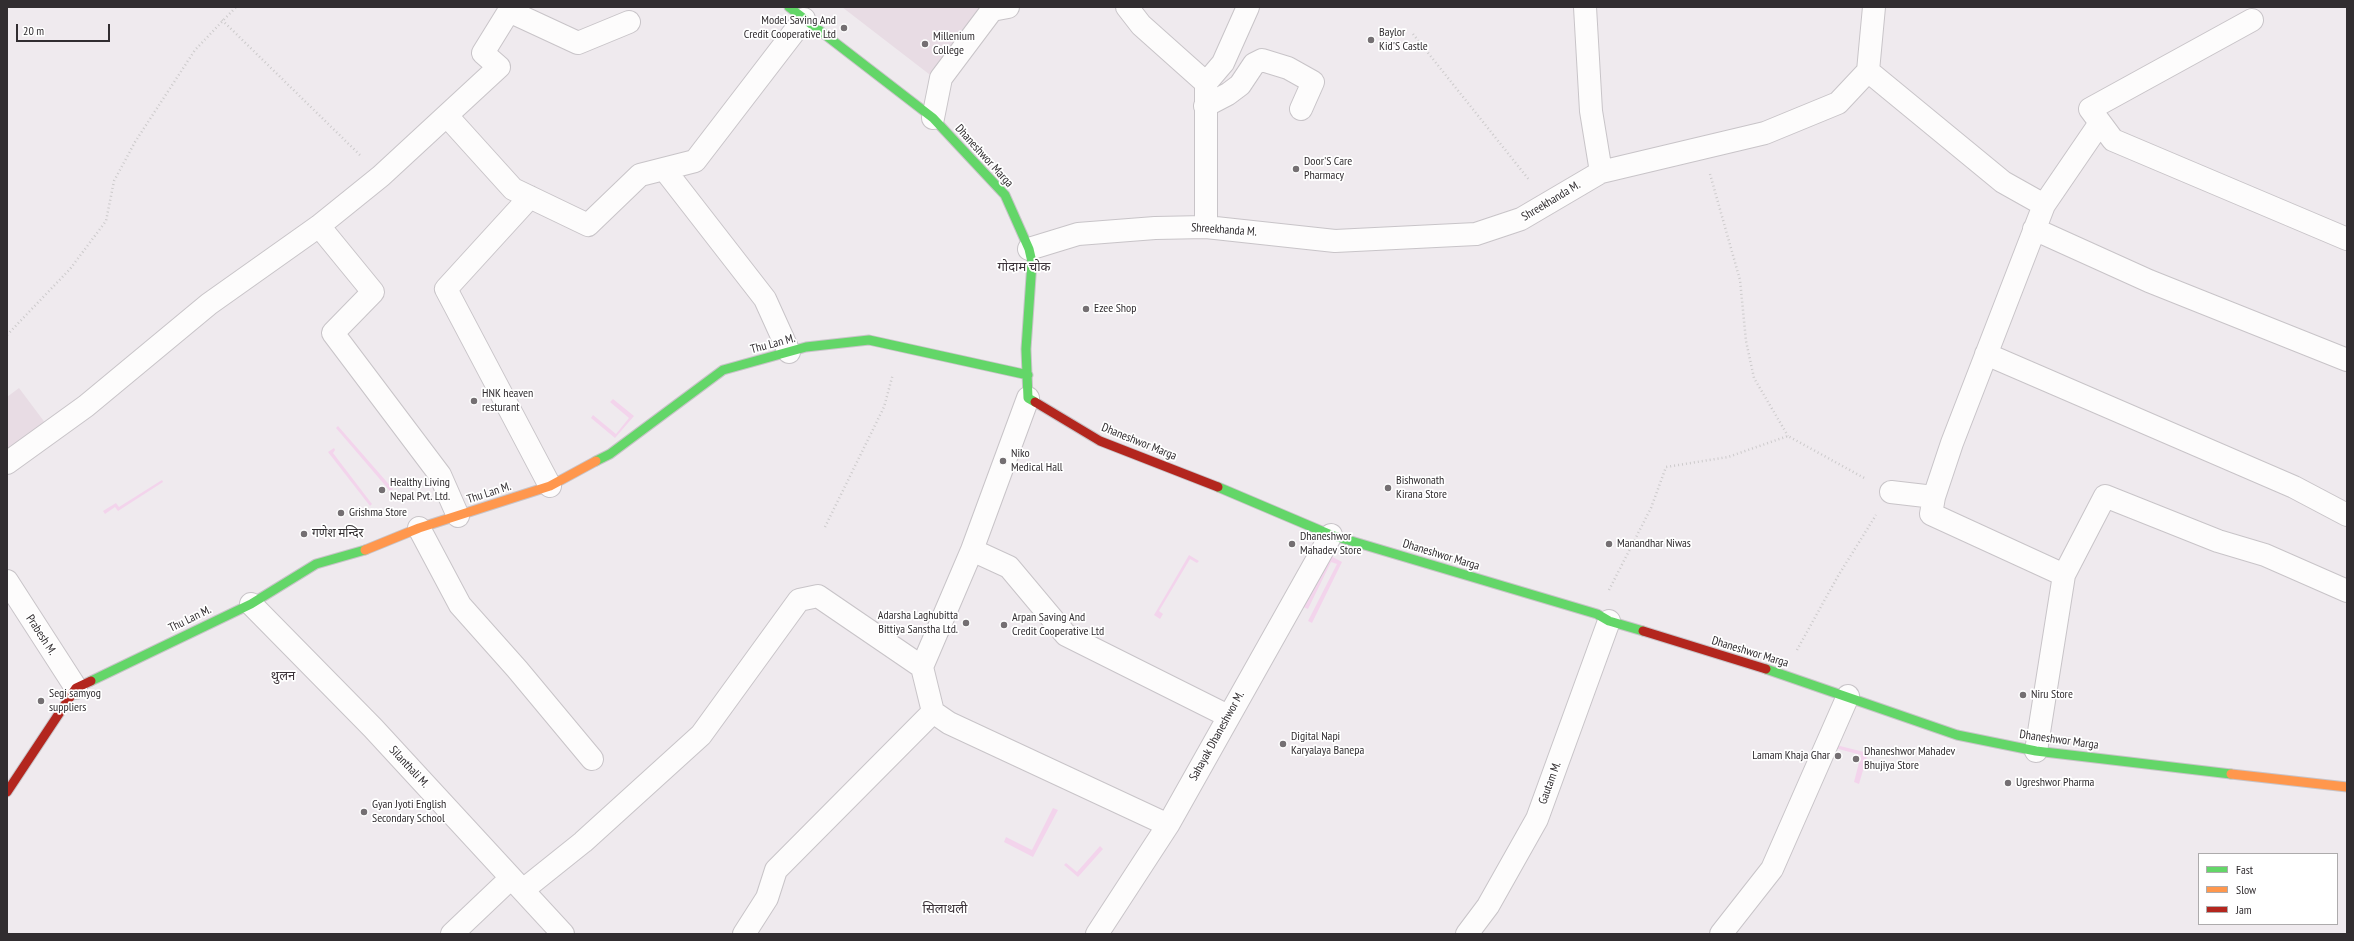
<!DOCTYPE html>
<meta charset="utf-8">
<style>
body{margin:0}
#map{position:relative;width:2354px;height:941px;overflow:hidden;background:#efeaee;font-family:"PT Sans Narrow",sans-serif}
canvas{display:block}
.frame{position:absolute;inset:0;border:8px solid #312d30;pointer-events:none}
.legend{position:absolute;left:2198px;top:853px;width:140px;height:72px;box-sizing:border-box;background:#fff;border:1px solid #adabac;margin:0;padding:5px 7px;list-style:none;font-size:12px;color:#312d30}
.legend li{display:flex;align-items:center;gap:8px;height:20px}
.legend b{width:20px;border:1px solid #adabac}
.scale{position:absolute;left:16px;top:24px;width:94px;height:18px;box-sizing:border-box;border:2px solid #312d30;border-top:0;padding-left:5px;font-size:12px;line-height:14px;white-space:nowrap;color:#312d30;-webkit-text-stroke:3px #fff;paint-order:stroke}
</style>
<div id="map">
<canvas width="2354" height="941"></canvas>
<div class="frame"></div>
<ul class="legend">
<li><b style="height:5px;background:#63d668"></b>Fast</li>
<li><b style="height:5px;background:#ff974d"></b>Slow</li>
<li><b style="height:5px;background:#b3261e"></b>Jam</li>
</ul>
<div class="scale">20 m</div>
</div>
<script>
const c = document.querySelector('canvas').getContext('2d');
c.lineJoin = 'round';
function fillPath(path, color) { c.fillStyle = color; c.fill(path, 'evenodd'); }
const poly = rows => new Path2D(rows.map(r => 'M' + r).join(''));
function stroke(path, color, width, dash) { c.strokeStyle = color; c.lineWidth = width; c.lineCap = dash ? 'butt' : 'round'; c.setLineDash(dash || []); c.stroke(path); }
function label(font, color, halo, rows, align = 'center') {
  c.font = font + ' "PT Sans Narrow","Noto Sans Devanagari",sans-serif'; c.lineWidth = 3.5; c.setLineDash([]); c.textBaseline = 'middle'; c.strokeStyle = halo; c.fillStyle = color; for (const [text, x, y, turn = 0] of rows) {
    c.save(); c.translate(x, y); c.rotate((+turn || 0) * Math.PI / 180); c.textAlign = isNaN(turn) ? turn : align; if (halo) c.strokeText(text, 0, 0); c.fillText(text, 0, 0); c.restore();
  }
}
const built = poly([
 [842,7,982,7,938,81],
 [19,388,46,424,7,452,7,397]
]);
const green = poly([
 [613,399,634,416,615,438,591,418,593,415,616,434,629,418,610,402],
 [338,426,393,489,390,491,336,428],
 [334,448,335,450,333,453,372,504,370,506,328,452],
 [162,480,163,482,118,511,115,507,105,514,103,511,116,503,119,507],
 [1327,554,1342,562,1312,623,1308,621,1337,564,1331,562,1308,609,1301,606],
 [1189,555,1199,561,1197,563,1190,559,1159,611,1163,614,1160,619,1154,615],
 [1832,744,1868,753,1859,784,1854,782,1861,755,1831,747],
 [1053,808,1058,810,1033,857,1004,842,1006,837,1032,850],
 [1100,846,1103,849,1078,877,1064,865,1066,863,1077,872]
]);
const path = poly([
 [222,20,362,157],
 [1413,34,1530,181],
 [1710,174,1740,280,1746,341,1754,378,1788,436],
 [7,335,70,269,106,221,114,181,135,142,195,50,236,7],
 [825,527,884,407,893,374],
 [1609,590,1651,508,1666,467,1728,457,1788,436,1866,479],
 [1797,650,1838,576,1876,515]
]);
const street = poly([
 [1127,7,1141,25,1206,83],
 [1585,7,1591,111,1601,172],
 [2252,20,2090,109,2113,140,2347,239],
 [1868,71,2003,182,2044,205,1952,443,1934,497,1891,492],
 [1205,106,1228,94,1240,85,1254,64,1262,60,1288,68,1313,82,1301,109],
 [447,116,513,189,588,225,640,175,695,161,804,19],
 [933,118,941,78,992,10,1008,7],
 [664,169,765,299,789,352],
 [530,197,446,289,550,486],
 [2044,205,2100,123],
 [319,226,373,292,333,333,440,475,458,516],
 [1206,227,1206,83,1223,63,1248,7],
 [2034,229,2149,281,2347,360],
 [1029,249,1078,234,1155,228,1206,227,1335,241,1476,234,1521,219,1601,172,1765,133,1838,103,1868,71,1874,7],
 [1986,354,2294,487,2347,515],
 [1028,398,972,550,922,667,933,712,949,723,1168,825],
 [7,463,86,406,209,304,319,226,381,176,499,67,483,53,509,11,578,43,629,22],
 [1934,497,1931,514,2064,575,2036,751],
 [419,528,460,605,517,669,592,759],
 [972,550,1009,567,1066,635,1228,716],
 [2064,575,2105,496,2218,541,2265,555,2347,591],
 [7,581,76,688],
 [251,604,373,728,563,934],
 [523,890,583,842,701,735,799,600,818,596,922,667],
 [452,934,511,878],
 [744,934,767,898,776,870,933,712],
 [1097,934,1168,825,1331,535],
 [1467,934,1488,906,1537,819,1609,621],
 [1721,934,1772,869,1848,696]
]);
const fast = poly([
 [789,7,933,118,1005,195,1029,249,1032,262,1026,349,1028,398,1035,402],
 [596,461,610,454,723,370,806,347,869,340,1028,375],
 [1218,487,1331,535,1597,614,1609,621,1643,631],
 [1766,669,1957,735,2036,751,2231,774],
 [91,681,251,604,316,564,365,550]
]);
const slow = poly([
 [365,550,419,528,550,486,596,461],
 [2231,774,2347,787]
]);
const jam = poly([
 [1035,402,1100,441,1218,487],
 [1643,631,1766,669],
 [7,792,76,688,91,681]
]);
const markers = [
 [844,28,4,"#746f72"],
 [1371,40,4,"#746f72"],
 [925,44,4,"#746f72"],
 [1296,169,4,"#746f72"],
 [1086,309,4,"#746f72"],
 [474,401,4,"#746f72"],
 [1003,461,4,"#746f72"],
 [1388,488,4,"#746f72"],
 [382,490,4,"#746f72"],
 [341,513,4,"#746f72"],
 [304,534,4,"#746f72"],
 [1292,544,4,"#746f72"],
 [1609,544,4,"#746f72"],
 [966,623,4,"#746f72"],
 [1004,625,4,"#746f72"],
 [2023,695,4,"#746f72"],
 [41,701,4,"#746f72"],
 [1283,744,4,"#746f72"],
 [1838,756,4,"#746f72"],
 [1856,759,4,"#746f72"],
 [2008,783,4,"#746f72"],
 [364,812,4,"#746f72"]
];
const poiNames = [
 ["Model Saving And",836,21,"right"],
 ["Credit Cooperative Ltd",836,35,"right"],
 ["Baylor",1379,33],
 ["Kid'S Castle",1379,47],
 ["Millenium",933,37],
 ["College",933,51],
 ["Door'S Care",1304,162],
 ["Pharmacy",1304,176],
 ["Ezee Shop",1094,309],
 ["HNK heaven",482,394],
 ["resturant",482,408],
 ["Niko",1011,454],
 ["Medical Hall",1011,468],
 ["Bishwonath",1396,481],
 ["Kirana Store",1396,495],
 ["Healthy Living",390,483],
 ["Nepal Pvt. Ltd.",390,497],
 ["Grishma Store",349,513],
 ["गणेश मन्दिर",312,534],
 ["Dhaneshwor",1300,537],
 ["Mahadev Store",1300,551],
 ["Manandhar Niwas",1617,544],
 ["Adarsha Laghubitta",958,616,"right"],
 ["Bittiya Sanstha Ltd.",958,630,"right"],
 ["Arpan Saving And",1012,618],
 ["Credit Cooperative Ltd",1012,632],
 ["Segi samyog",49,694],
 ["suppliers",49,708],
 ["Niru Store",2031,695],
 ["Digital Napi",1291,737],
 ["Karyalaya Banepa",1291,751],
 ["Dhaneshwor Mahadev",1864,752],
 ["Bhujiya Store",1864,766],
 ["Lamam Khaja Ghar",1830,756,"right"],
 ["Ugreshwor Pharma",2016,783],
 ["Gyan Jyoti English",372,805],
 ["Secondary School",372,819]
];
const streetNames = [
 ["Dhaneshwor Marga",984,156,48],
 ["Shreekhanda M.",1551,201,-31],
 ["Shreekhanda M.",1224,230,4],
 ["Thu Lan M.",773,344,-15],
 ["Dhaneshwor Marga",1139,442,22],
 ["Thu Lan M.",489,493,-18],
 ["Dhaneshwor Marga",1441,555,17],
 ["Thu Lan M.",190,619,-26],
 ["Prabesh M.",41,635,57],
 ["Dhaneshwor Marga",1750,652,17],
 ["Sahayak Dhaneshwor M.",1217,736,-61],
 ["Dhaneshwor Marga",2059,740,8],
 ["Silanthali M.",409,767,47],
 ["Gautam M.",1550,783,-70]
];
const neighbourhoodNames = [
 ["गाेदाम चाेक",1024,267],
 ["थुलन",283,676],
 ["सिलाथली",945,909]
];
fillPath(built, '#e8dce4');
fillPath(green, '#f3d4ec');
stroke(street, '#c8c4c8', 24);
stroke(fast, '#c8c4c8', 11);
stroke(slow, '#c8c4c8', 11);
stroke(jam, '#c8c4c8', 11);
stroke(path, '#cccacb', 2.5, [1, 3]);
stroke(street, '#fdfcfc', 22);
stroke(fast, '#63d668', 9);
stroke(slow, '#ff974d', 9);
stroke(jam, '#b3261e', 9);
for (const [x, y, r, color] of markers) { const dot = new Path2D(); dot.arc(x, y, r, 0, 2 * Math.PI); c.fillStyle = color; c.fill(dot); stroke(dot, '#fff', 1.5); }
label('12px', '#312d30', '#fff', poiNames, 'left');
label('12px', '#312d30', '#fff', streetNames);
label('13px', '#3b3238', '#fff', neighbourhoodNames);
</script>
